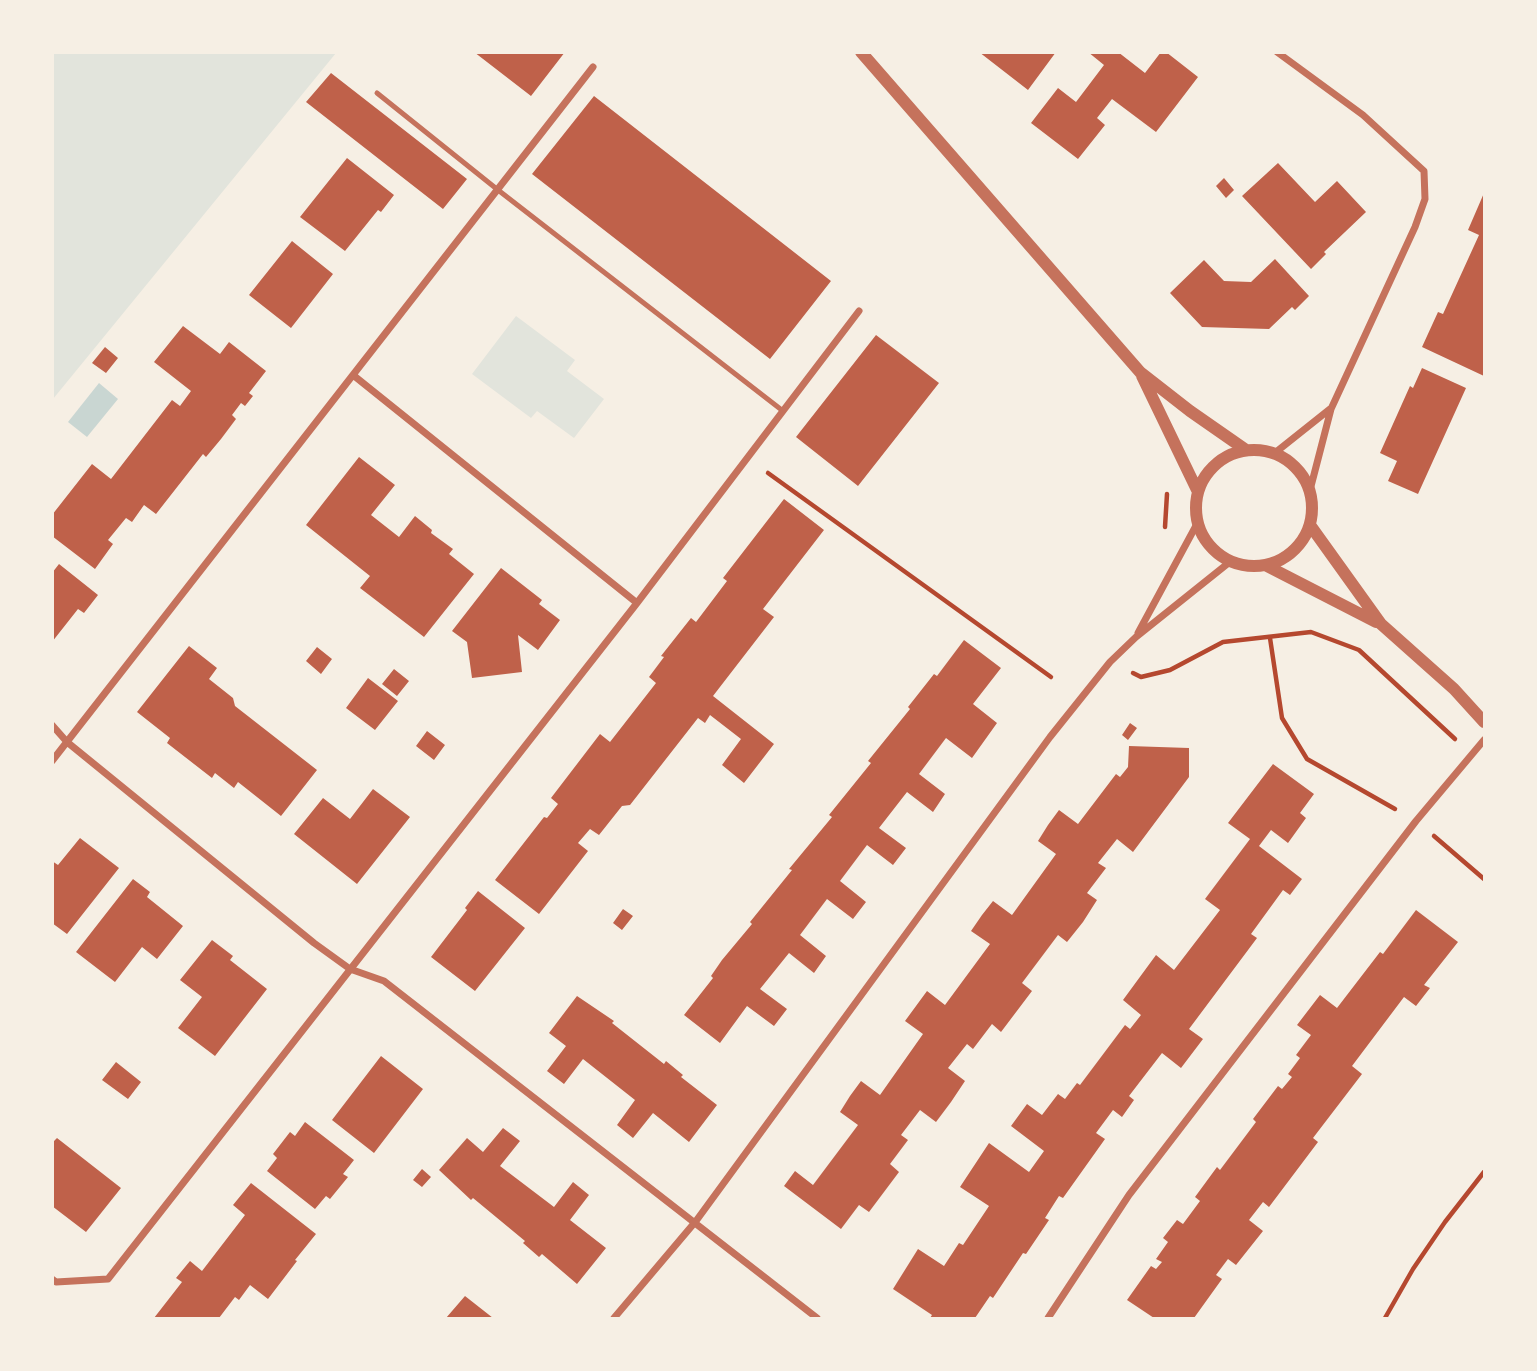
<!DOCTYPE html>
<style>
body{margin:0}
#map{position:relative;width:1537px;height:1371px;overflow:hidden;background:#f6efe4;font-family:Helvetica,sans-serif}
canvas{display:block}
.frame{position:absolute;inset:0;border:54px solid #f6efe4;pointer-events:none}
</style>
<div id="map">
<canvas width="1537" height="1371"></canvas>
<div class="frame"></div>
</div>
<script>
const c = document.querySelector('canvas').getContext('2d');
c.lineJoin = 'round';
function fillPath(path, color) { c.fillStyle = color; c.fill(path, 'evenodd'); }
const poly = rows => new Path2D(rows.map(r => 'M' + r).join(''));
function stroke(path, color, width, dash) { c.strokeStyle = color; c.lineWidth = width; c.lineCap = dash ? 'butt' : 'round'; c.setLineDash(dash || []); c.stroke(path); }
const green = poly([
 [53,52,336,53,53,399,52,53],
 [516,316,575,360,567,371,604,399,574,438,537,411,531,418,472,374]
]);
const water = poly([
 [99,383,118,399,87,437,68,422]
]);
const building = poly([
 [474,52,565,52,531,96],
 [979,52,1056,52,1028,90],
 [1088,52,1118,52,1145,73,1161,52,1166,52,1198,77,1156,132,1112,99,1097,118,1105,125,1078,159,1031,123,1058,88,1076,102,1104,65],
 [331,73,467,179,443,209,306,102],
 [594,96,831,281,770,359,532,174],
 [347,158,394,195,381,212,378,210,345,251,300,217],
 [1278,163,1315,202,1337,181,1366,212,1324,252,1326,254,1311,269,1242,196],
 [1224,178,1234,190,1226,198,1216,186],
 [1484,193,1484,376,1422,347,1438,312,1443,314,1479,235,1468,230],
 [292,241,333,274,291,328,249,295],
 [1275,259,1309,296,1295,310,1292,307,1269,329,1202,327,1170,293,1204,260,1224,281,1251,282],
 [183,326,220,354,229,342,266,371,249,393,253,396,245,406,241,403,232,415,236,419,221,439,206,457,203,454,156,514,144,505,132,522,126,518,108,540,113,544,95,569,52,536,52,515,92,464,111,479,172,400,180,406,191,391,154,362],
 [876,335,939,383,858,486,796,437],
 [105,347,118,358,106,373,92,363],
 [1422,368,1466,388,1418,494,1388,481,1397,461,1380,453,1410,386,1413,388],
 [359,457,395,485,371,515,399,537,415,516,432,530,431,533,453,549,449,554,474,574,424,637,360,588,370,576,306,525],
 [784,499,824,530,763,609,774,617,713,696,774,744,744,783,722,765,741,739,710,715,705,723,698,718,630,805,622,806,599,835,590,829,578,843,588,851,539,914,495,880,544,817,547,818,558,804,551,798,600,734,610,742,656,683,649,677,664,657,661,656,691,618,696,622,727,581,723,578],
 [59,564,98,595,84,613,78,609,52,642,52,573],
 [501,568,542,600,539,604,560,620,538,650,518,635,522,672,472,678,467,642,452,631],
 [964,640,1001,668,973,704,997,723,972,758,946,738,919,774,945,794,933,812,907,792,879,828,906,848,893,865,867,845,840,881,866,902,853,919,827,899,800,935,826,956,814,973,789,953,760,989,787,1009,774,1026,747,1006,720,1043,684,1015,713,978,711,976,722,960,752,924,750,922,792,870,789,869,832,817,829,815,871,763,868,761,910,709,908,707,934,674,937,676],
 [189,646,217,668,209,679,233,698,235,706,317,770,281,816,238,782,234,788,215,773,212,778,167,743,170,738,137,712],
 [317,647,332,659,321,674,306,661],
 [394,669,409,681,397,696,382,684],
 [368,678,398,701,375,730,346,708],
 [1130,723,1137,728,1128,740,1122,735],
 [427,731,445,745,434,760,416,746],
 [1129,746,1189,748,1189,777,1133,852,1117,839,1098,863,1106,868,1087,893,1097,900,1083,922,1067,942,1058,935,1022,983,1032,991,1001,1032,992,1024,973,1049,967,1044,948,1068,965,1081,951,1102,936,1122,920,1110,901,1135,908,1140,890,1164,899,1172,869,1212,859,1205,841,1229,784,1186,795,1171,813,1185,858,1125,840,1112,850,1096,861,1081,880,1095,923,1034,905,1021,927,991,945,1005,990,944,971,931,982,915,993,901,1012,915,1056,854,1038,841,1048,825,1059,810,1078,824,1116,774,1120,777,1128,767],
 [1273,764,1314,794,1300,813,1306,818,1288,843,1271,830,1259,846,1302,879,1290,895,1283,890,1251,934,1257,938,1189,1029,1203,1039,1181,1068,1162,1053,1129,1096,1134,1100,1122,1117,1113,1110,1096,1133,1105,1139,1063,1198,1059,1196,1045,1218,1049,1220,1026,1254,1023,1253,993,1298,990,1296,975,1318,930,1318,932,1315,893,1289,918,1249,944,1266,959,1243,963,1245,989,1206,960,1187,989,1143,1029,1172,1044,1151,1011,1126,1027,1104,1042,1115,1058,1094,1065,1099,1077,1083,1080,1085,1125,1025,1130,1029,1141,1015,1123,1000,1156,955,1174,970,1220,910,1205,899,1250,839,1228,823],
 [373,789,410,817,357,884,294,834,323,798,350,819],
 [80,838,119,868,67,934,52,923,52,861,58,865],
 [133,879,150,892,147,897,183,926,157,959,142,947,115,982,76,952],
 [478,891,525,928,475,991,431,957,467,910,465,908],
 [623,909,633,916,622,930,613,923],
 [1416,910,1458,942,1424,985,1430,988,1416,1006,1404,997,1352,1066,1362,1074,1313,1138,1318,1142,1269,1207,1263,1202,1249,1220,1263,1231,1236,1265,1228,1259,1216,1275,1222,1279,1194,1318,1154,1318,1127,1300,1151,1266,1156,1269,1162,1262,1156,1259,1168,1242,1163,1238,1177,1220,1183,1224,1200,1201,1195,1197,1217,1167,1220,1170,1256,1122,1253,1119,1278,1086,1282,1089,1292,1077,1288,1074,1300,1058,1296,1055,1311,1035,1297,1025,1320,995,1337,1008,1380,952,1383,954],
 [212,940,233,956,230,960,267,989,215,1056,178,1028,202,997,180,980],
 [577,996,614,1021,612,1023,664,1064,666,1061,683,1075,681,1077,717,1105,689,1142,653,1113,633,1138,617,1125,635,1100,583,1059,564,1084,547,1071,566,1046,549,1033],
 [381,1056,423,1089,374,1153,332,1120],
 [116,1062,141,1082,128,1099,102,1080],
 [305,1122,354,1160,343,1174,348,1177,330,1199,326,1196,315,1209,267,1171,277,1158,273,1154,290,1132,295,1136],
 [503,1128,520,1141,500,1166,554,1207,573,1182,589,1195,570,1220,606,1248,577,1284,542,1254,539,1257,523,1243,525,1241,473,1198,471,1200,439,1170,467,1138,483,1152],
 [57,1138,121,1188,86,1232,52,1206,52,1143],
 [422,1169,431,1177,422,1187,413,1180],
 [251,1183,316,1234,295,1260,297,1261,268,1299,250,1285,239,1300,235,1297,219,1318,154,1318,182,1282,176,1278,190,1261,202,1271,245,1215,233,1205],
 [465,1296,493,1318,446,1318]
]);
const path = poly([
 [768,473,1051,677],
 [1165,527,1167,494],
 [1270,638,1282,718,1307,759,1395,809],
 [1133,673,1141,677,1170,670,1223,642,1311,632,1359,650,1455,739],
 [1434,836,1484,879],
 [1385,1318,1413,1269,1445,1222,1484,1172]
]);
const service = poly([
 [377,93,498,190,783,411]
]);
const minor = poly([
 [1277,52,1363,115,1424,171,1425,199,1415,227,1331,409,1310,490],
 [353,375,637,603],
 [1276,452,1330,409],
 [1138,633,1198,522],
 [52,725,67,742,314,943,350,969,384,981,817,1318],
 [52,761,593,67],
 [52,1279,56,1282,108,1279,637,603,859,311],
 [614,1318,696,1221,1050,737,1110,662,1136,637,1231,561],
 [1048,1318,1129,1195,1416,821,1484,740]
]);
const tertiary = poly([
 [861,52,1140,372,1190,411,1246,450],
 [1142,376,1198,492],
 '1196 508a58 58 0 1 1 116 0a58 58 0 1 1-116 0Z',
 [1310,525,1381,624,1454,689,1484,722],
 [1265,565,1376,622]
]);
fillPath(green, '#e2e4dc');
fillPath(water, '#c9d6d2');
fillPath(building, '#bf614a');
stroke(path, '#b5482f', 4.5);
stroke(service, '#c5725c', 5);
stroke(minor, '#c5725c', 7);
stroke(tertiary, '#c5725c', 12);
</script>
